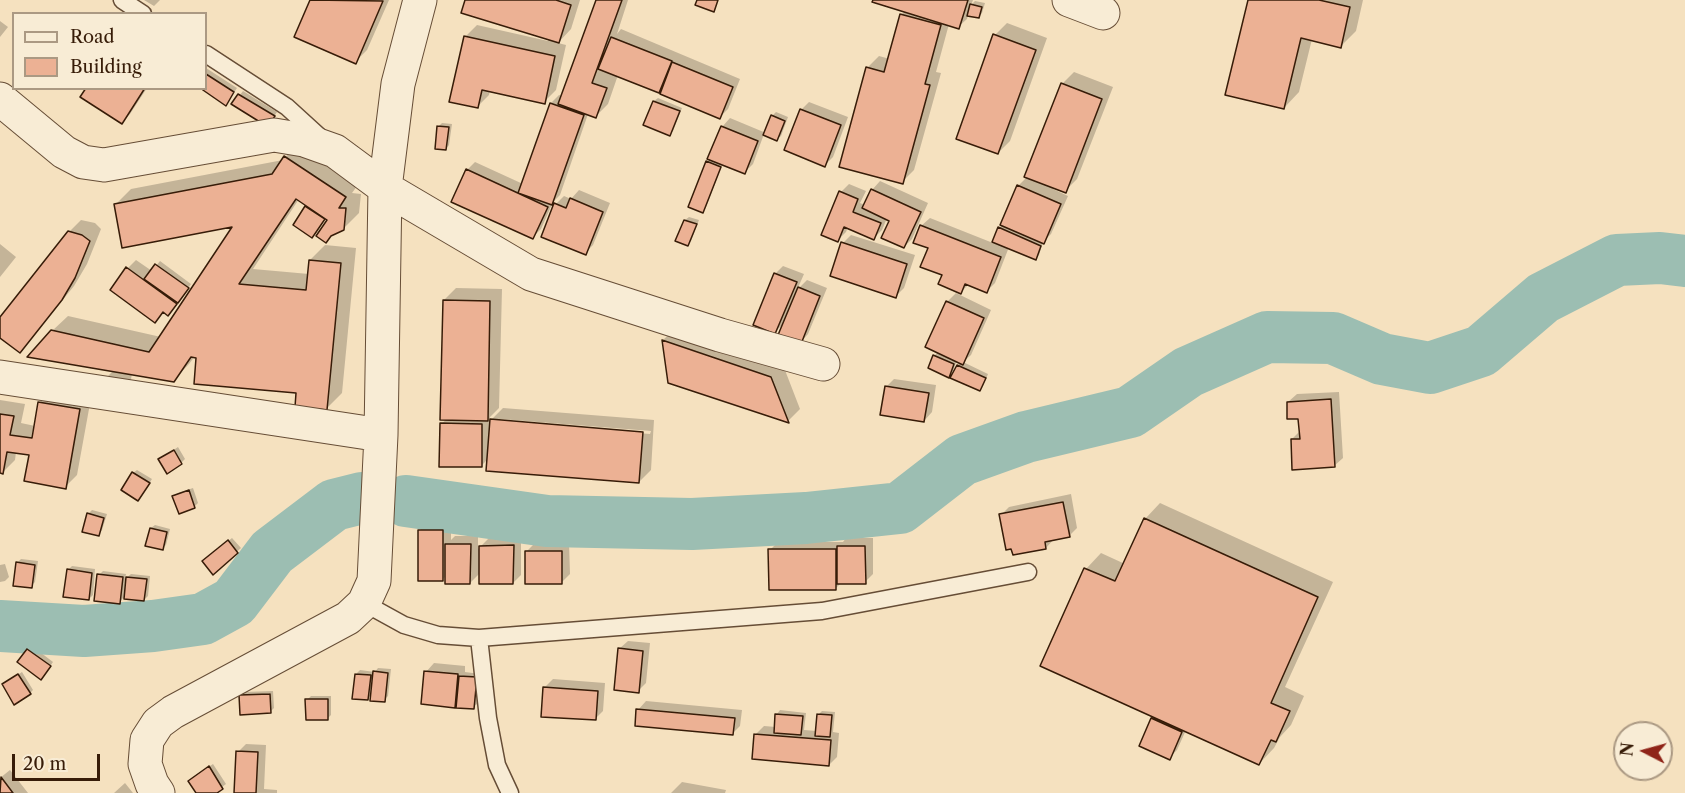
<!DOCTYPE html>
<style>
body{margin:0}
#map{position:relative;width:1685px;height:793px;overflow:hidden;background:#f5e1bf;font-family:"Libre Caslon Text",serif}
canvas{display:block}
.legend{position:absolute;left:12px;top:12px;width:195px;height:78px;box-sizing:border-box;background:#f8ecd5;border:2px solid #ab9983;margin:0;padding:8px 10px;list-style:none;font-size:18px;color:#371c08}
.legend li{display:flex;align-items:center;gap:12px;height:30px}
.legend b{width:30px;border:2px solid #ab9983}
.north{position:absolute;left:1613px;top:721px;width:60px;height:60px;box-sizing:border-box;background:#f8ecd5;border:2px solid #ab9983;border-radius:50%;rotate:276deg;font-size:16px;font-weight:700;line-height:24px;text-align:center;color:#371c08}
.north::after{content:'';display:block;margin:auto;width:21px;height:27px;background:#8f2418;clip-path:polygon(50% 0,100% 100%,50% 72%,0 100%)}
.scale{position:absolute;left:12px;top:754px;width:88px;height:27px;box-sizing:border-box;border:3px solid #371c08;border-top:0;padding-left:8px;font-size:18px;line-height:21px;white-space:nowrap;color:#371c08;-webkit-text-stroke:4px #f8ecd5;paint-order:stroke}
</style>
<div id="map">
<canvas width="1685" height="793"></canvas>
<ul class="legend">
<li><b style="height:8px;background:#f8ecd5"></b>Road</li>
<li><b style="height:16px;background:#ecb194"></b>Building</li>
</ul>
<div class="north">N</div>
<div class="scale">20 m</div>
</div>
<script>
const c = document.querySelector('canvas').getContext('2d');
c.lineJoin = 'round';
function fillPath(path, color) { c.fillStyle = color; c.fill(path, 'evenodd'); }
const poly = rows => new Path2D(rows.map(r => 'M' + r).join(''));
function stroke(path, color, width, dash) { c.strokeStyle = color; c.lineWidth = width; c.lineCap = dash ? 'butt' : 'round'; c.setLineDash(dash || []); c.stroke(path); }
const shadow = poly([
 [144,0,160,0,154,6],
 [311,0,389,0,367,50,355,62,296,36],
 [467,0,580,0,571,29,558,43,566,45,556,90,544,102,490,90,489,95,477,107,465,37,477,25,548,41,549,38],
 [598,0,628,0,617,34,621,29,740,79,728,109,720,117,618,75,608,104,596,116,588,114,560,195,553,202,541,229,533,237,467,170,475,162,523,184,551,103,559,95,562,96],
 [874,0,973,0,971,5,975,1,985,3,982,13,979,17,968,14,967,19,958,27,949,24,936,72,941,73,914,170,902,182,867,68,879,56,890,59,901,15,906,10],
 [1249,0,1363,0,1356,31,1341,46,1312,39,1299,92,1284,108],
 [0,21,8,27,0,37],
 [1007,23,1047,38,1010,141,998,153,995,35],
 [206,68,237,88,229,100,206,88],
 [1074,72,1113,87,1077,179,1065,191,1054,187,1053,189,1068,196,1051,234,1043,242,1039,255,1035,259,1009,247,995,283,987,291,969,284,961,292,944,274,929,247,921,226,930,218,993,243,999,228,1003,225,1018,186,1027,177,1062,84],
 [87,88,147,88,130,114,122,122],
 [243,91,277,112,271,121,233,104],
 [658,98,682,108,673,131,669,134,645,124,654,101],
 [809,102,848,117,833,157,825,165,801,110],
 [776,112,788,117,781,136,777,139,764,134,753,164,745,172,723,163,706,207,702,211,707,162,711,158,722,127,730,118,766,133,772,116],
 [442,123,452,124,449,145,446,149,438,127],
 [300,141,360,182,352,193,361,194,359,213,343,229,326,217,316,232,306,207,308,205,299,199,253,269,309,274,310,260,325,245,356,248,342,393,327,408,298,392,195,356,189,364,174,380,132,373,130,386,106,387,108,376,114,370,52,331,68,316,161,337,235,225,116,204,131,189,283,160],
 [880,181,928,203,912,239,904,247,891,220,887,218,882,230,874,238,848,227,846,232,838,240,841,192,849,184,866,191,860,203,865,205,872,190],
 [579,190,610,203,593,245,585,253,556,204,564,196,571,199],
 [689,217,699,220,691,241,688,244,685,220],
 [81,220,95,223,101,229,87,264,74,286,31,339,20,351,0,336,0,319,69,232],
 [851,235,915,255,904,288,896,296,843,243],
 [0,244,16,257,0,277],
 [136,260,152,271,160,261,191,284,176,306,168,314,164,311,155,321,112,290,128,268],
 [783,266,804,274,797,290,807,280,827,288,808,334,800,343,785,322,775,332,775,274],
 [456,288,502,289,499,408,490,417,490,421,503,408,654,420,651,470,639,482,488,459,481,466,441,424,447,419,444,300],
 [500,419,651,431,650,434,500,422],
 [956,293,991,310,971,355,963,362,988,374,983,386,980,390,957,367,948,376,930,367,935,355,938,352,927,346,948,301],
 [957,360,961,362,953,371],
 [675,329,783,365,800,409,788,421,669,382,663,340],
 [894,379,936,385,932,412,924,421,886,387],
 [51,391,91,398,77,475,65,487,31,454,16,452,15,460,3,472,0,472,0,400,25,404,21,423,35,426,39,403],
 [1339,392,1343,458,1334,466,1292,439,1300,431,1300,418,1288,402,1297,394],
 [178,447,185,459,181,463,160,459],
 [137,470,152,479,142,495,133,473],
 [193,488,198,503,194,507,174,497,178,493],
 [1071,494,1077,528,1069,536,1054,539,1046,548,1001,515,1009,507],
 [1160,503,1333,582,1285,687,1304,696,1291,725,1280,737,1274,748,1259,764,1186,730,1177,750,1169,758,1152,719,1155,716,1042,665,1086,569,1101,553,1125,564,1145,519],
 [92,510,107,514,102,530,99,534,88,514],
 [451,522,451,540,455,536,478,536,478,549,489,538,521,538,521,575,513,583,481,572,470,583,446,576,443,579,419,531,428,523],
 [155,525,170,529,166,545,162,548,151,528],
 [232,538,241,548,213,573,208,558],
 [846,538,873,538,873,574,865,582,842,582,835,589,770,550,778,542,843,542],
 [569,543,570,574,562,582,526,552,534,544],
 [21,559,38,561,35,582,31,586,17,563],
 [5,564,9,577,5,581,0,582,0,565],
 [72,566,95,569,93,595,89,599,68,570],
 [103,571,126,574,125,579,131,574,150,576,148,596,144,600,123,598,119,603,99,575],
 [628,641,650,643,646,683,638,691,619,649],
 [32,646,53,662,44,675,19,662],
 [434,663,465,666,465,672,480,674,477,704,473,707,458,702,454,706,426,672],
 [378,668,391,669,388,696,384,700,372,694,368,698,356,674,360,670,375,672],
 [22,672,33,690,30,693,8,681],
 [553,679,605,683,603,711,595,719,545,687],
 [273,691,274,708,270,712,240,696,244,692],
 [311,696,331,696,331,715,327,719,307,700],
 [646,701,742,710,740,726,732,734,638,710],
 [780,710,806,713,804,730,817,731,818,715,822,711,835,712,833,732,839,733,837,757,829,765,756,734,764,726,776,727,777,714],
 [246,744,266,745,264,789,277,790,277,793,236,793,238,752],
 [213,764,226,784,214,793,198,793,193,777],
 [10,770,28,793,0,793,0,778],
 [682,782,726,790,725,793,671,793],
 [125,783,133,793,114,793]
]);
const river = poly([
 [406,501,547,521,692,524,806,518,900,508,962,460,1026,437,1130,412,1188,372,1267,337,1333,338,1382,359,1430,368,1481,351,1543,298,1617,260,1660,258,1685,261],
 [0,626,84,631,153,626,203,619,234,602,272,552,334,505,362,498]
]);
const building = poly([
 [310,0,383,1,356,64,294,37,310,0],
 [465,0,556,0,571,5,559,43,461,13,465,0],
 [596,0,622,0,592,83,607,88,596,118,558,104,596,0],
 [697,0,718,0,714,12,695,5,697,0],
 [873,0,968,0,959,29,872,2,873,0],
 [1248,0,1319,0,1350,7,1341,48,1301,38,1284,109,1225,95,1248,0],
 [970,4,982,7,979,18,967,16,970,4],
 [900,14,941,25,925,84,930,85,903,184,839,167,866,67,884,72,900,14],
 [993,34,1036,50,998,154,956,139,993,34],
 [464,36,555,56,545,104,482,90,478,108,449,102,464,36],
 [611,37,672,61,659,93,598,69,611,37],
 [672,62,733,87,720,119,660,94,672,62],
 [206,74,234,92,226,106,200,88,206,88,206,74],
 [1061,83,1102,99,1066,193,1024,177,1061,83],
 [86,88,145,88,122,124,80,97,86,88],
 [238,94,275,116,268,127,231,104,238,94],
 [653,101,680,111,670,136,643,125,653,101],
 [550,103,584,115,552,205,518,193,550,103],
 [800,109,841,125,825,167,784,150,800,109],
 [771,115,785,121,777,141,763,135,771,115],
 [437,126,449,127,446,150,435,149,437,126],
 [721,126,758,141,745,174,707,159,721,126],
 [284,156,346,197,339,208,346,208,344,230,331,236,326,243,316,236,327,220,296,199,239,284,306,290,309,260,341,263,327,410,295,407,296,393,194,384,196,358,191,357,174,382,27,357,51,330,149,352,232,227,122,248,114,204,272,174,284,156],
 [706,161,721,167,703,213,688,207,706,161],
 [466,169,548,207,533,239,451,202,466,169],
 [1017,185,1061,204,1044,244,1000,225,1017,185],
 [871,189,921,212,904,248,881,238,889,221,862,208,871,189],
 [839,191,858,199,853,212,881,223,874,240,844,227,838,242,821,235,839,191],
 [570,198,603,212,586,255,541,237,554,203,566,208,570,198],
 [305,206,325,219,312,238,293,225,305,206],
 [684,220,697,224,688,246,675,241,684,220],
 [920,225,1001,257,987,293,965,284,961,294,938,284,942,275,920,267,928,248,913,243,920,225],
 [998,227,1041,246,1036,260,992,242,998,227],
 [68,231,82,235,90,241,75,278,62,300,20,353,0,338,0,317,68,231],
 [841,242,907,264,896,298,830,276,841,242],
 [155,264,189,288,178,303,144,279,155,264],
 [126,267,177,304,168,316,163,312,155,323,110,290,126,267],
 [774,273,797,282,775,334,753,325,774,273],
 [798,287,820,296,801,344,778,335,798,287],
 [443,300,490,301,488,421,440,420,443,300],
 [946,301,984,318,963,365,925,347,946,301],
 [662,340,771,377,789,423,668,383,662,340],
 [933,355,954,364,949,378,928,368,933,355],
 [957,365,986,378,980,391,950,378,957,365],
 [885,386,929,393,924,422,880,415,885,386],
 [1331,399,1335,467,1292,470,1291,439,1300,439,1298,419,1287,419,1287,402,1331,399],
 [38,402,80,409,66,489,24,481,29,455,7,452,3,474,0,473,0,414,14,416,10,435,32,438,38,402],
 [490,419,643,432,639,483,486,471,490,419],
 [440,423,482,424,482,467,439,467,440,423],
 [174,450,182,464,167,474,158,459,174,450],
 [132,472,150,483,138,501,121,490,132,472],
 [189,490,195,508,179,514,172,496,189,490],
 [1063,502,1070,537,1045,542,1046,549,1013,555,1011,549,1006,550,999,514,1063,502],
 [87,513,104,518,99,536,82,532,87,513],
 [1144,518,1318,597,1271,703,1290,711,1276,742,1271,740,1259,765,1040,666,1084,568,1115,581,1144,518],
 [150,528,167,532,163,550,145,546,150,528],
 [418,530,443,530,443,581,418,581,418,530],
 [228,540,238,553,213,575,202,561,228,540],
 [445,544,471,544,470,584,445,584,445,544],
 [514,545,513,584,479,584,479,546,514,545],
 [837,546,865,546,866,584,837,584,837,546],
 [768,549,836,549,836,590,769,590,768,549],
 [525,551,562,551,562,584,525,584,525,551],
 [16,562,35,565,32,588,13,586,16,562],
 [67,569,92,573,89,600,63,597,67,569],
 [97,574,123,577,120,604,94,601,97,574],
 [126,577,147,579,144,601,124,599,126,577],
 [618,648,643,651,639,693,614,690,618,648],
 [27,649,51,666,41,680,17,662,27,649],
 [373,671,388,673,385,702,370,701,373,671],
 [424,671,458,674,455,708,421,704,424,671],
 [18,674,31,694,14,705,2,684,18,674],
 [355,674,371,675,368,700,352,699,355,674],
 [459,676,477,677,474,709,456,708,459,676],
 [543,687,598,691,596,720,541,717,543,687],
 [270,694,271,713,240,715,239,695,270,694],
 [305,699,328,699,328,720,306,720,305,699],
 [636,709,735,718,733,735,635,726,636,709],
 [775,714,803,716,801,735,774,733,775,714],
 [817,714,832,715,830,737,815,736,817,714],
 [1151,718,1182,732,1170,760,1139,746,1151,718],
 [754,734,831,740,829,766,752,759,754,734],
 [236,751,258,752,256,793,234,793,236,751],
 [209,766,223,789,217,793,196,793,188,781,209,766],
 [1,777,13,793,0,793,1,777]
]);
const lane = poly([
 [122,0,143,14],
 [206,54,287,107,321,138],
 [364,603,404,625,438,635,479,638,822,611,1028,572],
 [479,638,488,718,497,765,510,793]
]);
const street = poly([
 [1069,0,1103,13],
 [0,99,64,152,83,162,104,165,274,135,304,140,335,151,385,188,531,274,720,335,823,364],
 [0,377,381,435],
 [158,793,152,784,145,764,147,740,158,723,173,712,348,618,364,603,374,581,381,435,385,188,398,84,420,0]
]);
fillPath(shadow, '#0003');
stroke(river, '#9cbeb2', 52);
fillPath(building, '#ecb194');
stroke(building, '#371c08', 1.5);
stroke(lane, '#664d36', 19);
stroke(street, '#664d36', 35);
stroke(lane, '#f8ecd5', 16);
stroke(street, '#f8ecd5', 33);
</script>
